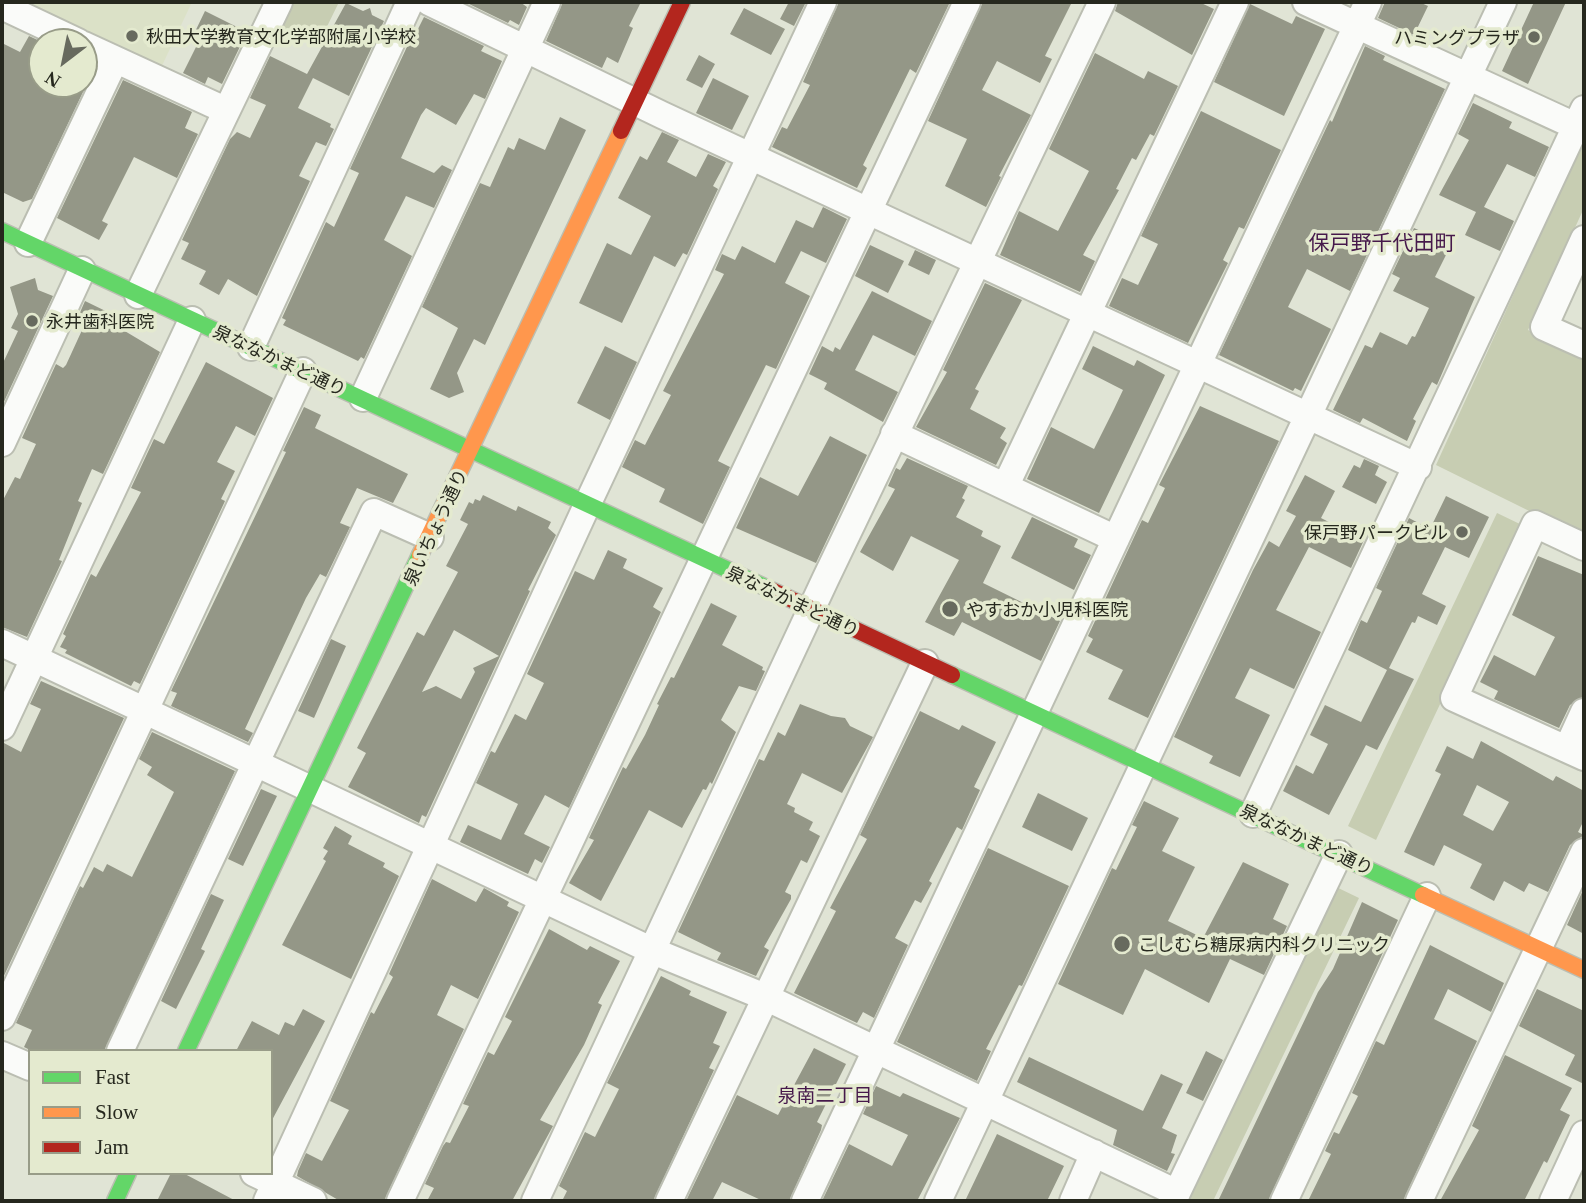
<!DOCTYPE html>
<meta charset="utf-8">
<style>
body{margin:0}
#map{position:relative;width:1586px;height:1203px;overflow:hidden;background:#e0e4d5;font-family:Georgia,serif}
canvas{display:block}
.frame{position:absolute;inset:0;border:4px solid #26281e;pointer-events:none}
.legend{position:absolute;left:28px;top:1049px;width:245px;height:126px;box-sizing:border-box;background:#e4eacf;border:2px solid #989c88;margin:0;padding:9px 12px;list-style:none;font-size:21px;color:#26281e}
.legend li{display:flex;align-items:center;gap:14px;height:35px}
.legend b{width:35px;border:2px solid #989c88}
.north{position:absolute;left:28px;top:28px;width:70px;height:70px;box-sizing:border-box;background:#e4eacf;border:2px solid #989c88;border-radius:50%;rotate:212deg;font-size:19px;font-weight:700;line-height:28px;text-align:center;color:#26281e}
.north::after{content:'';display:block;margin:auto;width:24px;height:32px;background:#676a5e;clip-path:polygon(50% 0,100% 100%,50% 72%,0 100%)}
</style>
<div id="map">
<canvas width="1586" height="1203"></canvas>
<div class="frame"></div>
<ul class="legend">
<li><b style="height:9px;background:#63d668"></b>Fast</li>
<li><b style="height:9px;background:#ff974d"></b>Slow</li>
<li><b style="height:9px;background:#b3261e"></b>Jam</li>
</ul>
<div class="north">N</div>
</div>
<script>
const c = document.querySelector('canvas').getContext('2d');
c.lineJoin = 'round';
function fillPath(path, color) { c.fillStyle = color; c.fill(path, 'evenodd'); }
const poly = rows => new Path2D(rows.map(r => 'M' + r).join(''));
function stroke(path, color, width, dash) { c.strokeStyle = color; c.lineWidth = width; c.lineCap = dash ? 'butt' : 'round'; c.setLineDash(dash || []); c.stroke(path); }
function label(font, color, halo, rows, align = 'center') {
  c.font = font + ' Georgia,"Noto Sans JP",serif'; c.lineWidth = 7; c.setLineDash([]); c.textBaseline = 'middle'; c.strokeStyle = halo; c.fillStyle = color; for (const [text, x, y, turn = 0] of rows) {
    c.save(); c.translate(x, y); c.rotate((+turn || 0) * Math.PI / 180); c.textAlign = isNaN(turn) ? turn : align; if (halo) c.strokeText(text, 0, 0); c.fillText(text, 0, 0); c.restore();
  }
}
const built = poly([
 [16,2,192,2,160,70]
]);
const green = poly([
 [288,2,339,2,317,47,275,27],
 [1584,139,1584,208,1528,330,1584,357,1584,538,1436,465],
 [1497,513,1524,526,1376,840,1348,826],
 [1332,885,1359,898,1213,1201,1182,1201]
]);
const building = poly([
 [465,2,520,2,527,7,519,25,510,20,508,23],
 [563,2,641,2,629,26,633,28,618,63,607,57,602,68,546,41],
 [789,2,806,2,794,26,780,19],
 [839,2,950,2,916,73,910,69,863,165,867,168,857,188,772,147,782,127,787,129,810,85,803,82],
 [983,2,1072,2,1045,56,1052,59,1040,83,997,61,982,90,1031,115,999,176,1001,177,986,207,945,186,967,139,928,121],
 [1118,2,1199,2,1214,9,1192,55,1115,11],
 [1385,2,1419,2,1428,6,1414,35,1378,18],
 [1534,2,1566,2,1528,84,1502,71],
 [346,3,363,11,370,8,372,15,384,21,349,96,313,78,298,108,331,124,330,127,334,129,326,146,316,142,299,176,310,181,257,296,228,279,219,295,199,284,206,271,181,259,189,243,182,240,230,139,237,132,250,138,266,105,250,98,270,56,307,74],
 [1250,4,1292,24,1296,16,1325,29,1284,116,1214,82],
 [744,8,785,29,771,55,730,34],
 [205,11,247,32,222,84,208,77,205,84,183,73,199,41,192,38],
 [424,17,484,46,481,51,502,61,485,99,474,94,456,125,426,108,421,115,401,158,434,173,442,165,452,170,434,208,406,196,384,240,412,256,364,359,361,357,358,361,283,325,286,320,282,318,326,222,334,227,359,173,350,169,412,36,414,37],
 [29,36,42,42,42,84,67,84,83,92,32,199,23,202,2,192,2,43,20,52],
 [1365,46,1385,56,1383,60,1445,89,1350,291,1307,269,1288,307,1331,329,1301,391,1295,388,1293,391,1219,355,1330,120,1332,122],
 [1095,53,1144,79,1148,71,1178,86,1154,136,1150,134,1136,160,1132,158,1116,189,1119,190,1083,255,1095,261,1080,292,1000,255,1019,211,1058,231,1089,171,1049,149],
 [699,55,715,64,702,88,686,80],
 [713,78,749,96,732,130,696,113],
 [123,80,192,112,185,128,198,134,177,178,134,157,102,221,108,224,99,240,57,218],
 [1473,103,1512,122,1509,128,1549,147,1535,177,1507,164,1484,207,1514,221,1500,251,1465,235,1476,212,1439,195,1469,140,1458,134],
 [1201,111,1281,150,1244,229,1239,227,1223,260,1228,263,1188,343,1109,306,1122,278,1138,285,1158,244,1141,236],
 [560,117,586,130,485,345,474,339,457,373,464,392,449,398,430,389,458,328,422,307,480,183,490,187,508,147,514,150,519,138,545,150],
 [662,132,679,140,667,162,696,177,708,154,726,162,713,186,718,189,687,255,683,253,675,267,654,256,622,323,579,303,607,243,631,255,651,216,618,198,640,156,647,160],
 [823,207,847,219,826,263,801,251,785,283,810,296,776,369,766,365,718,461,730,467,703,524,659,502,665,489,622,467,635,440,645,445,671,395,663,391,724,274,715,270,722,254,735,260,742,246,775,263,796,220,813,228],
 [1414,228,1451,245,1435,277,1475,297,1437,385,1432,382,1413,419,1416,421,1407,441,1363,418,1360,423,1333,410,1365,345,1372,348,1380,332,1407,345,1412,336,1415,337,1429,308,1393,291,1400,278,1392,274],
 [870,245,904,261,888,293,855,276],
 [915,250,936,260,929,275,908,265],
 [35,278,38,290,53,296,2,406,2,365,18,331,11,328,18,314,10,287],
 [985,283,1022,300,975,389,979,391,970,409,1006,428,1000,438,1007,443,996,465,916,427,947,372,943,370],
 [872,291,932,321,915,356,873,335,855,370,898,392,883,422,824,389,827,383,809,374,822,346,833,352,835,347,840,350],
 [85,301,122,319,118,327,160,352,103,474,92,469,78,501,82,503,59,560,62,561,27,637,2,627,2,502,15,477,20,479,36,444,22,438,56,364,63,368,66,365,83,328,75,324],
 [605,346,637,362,610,420,577,403],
 [1093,346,1134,366,1137,360,1165,375,1099,513,1027,479,1051,427,1094,449,1114,409,1123,390,1082,369],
 [206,362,273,398,255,436,236,426,217,462,235,471,221,499,225,501,140,684,134,681,131,686,65,653,67,650,60,647,66,636,63,634,91,574,96,577,141,492,131,488,154,439,164,444],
 [1200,406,1279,441,1148,718,1108,699,1123,670,1086,652,1093,639,1088,636,1142,520,1148,523,1165,488,1159,485],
 [304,407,321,415,315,428,408,474,393,503,357,488,340,523,350,527,326,577,320,574,306,598,245,729,253,733,248,742,171,706,177,693,171,691,286,452,283,451],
 [830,436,867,455,816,563,736,528,760,477,798,496],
 [907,458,968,486,962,498,965,500,956,517,983,531,981,536,1001,546,983,583,1060,621,1041,661,962,622,954,636,925,622,959,560,911,536,893,571,860,552,895,489,888,486,896,468,900,470],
 [1364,459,1379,466,1375,475,1387,482,1376,504,1342,487,1354,465,1360,468],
 [1305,475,1335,491,1321,518,1364,540,1351,568,1309,547,1276,610,1321,632,1294,689,1250,668,1235,698,1270,715,1240,777,1209,763,1213,756,1174,737,1253,570,1269,541,1279,547,1296,516,1286,511],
 [483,495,516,511,518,506,551,522,548,528,556,535,528,590,530,591,426,817,422,815,419,823,348,787,366,753,357,748,417,632,424,636,458,572,446,566,468,524,460,520,469,502,473,504,475,499,480,501],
 [454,630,499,656,473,668,475,672,461,699,436,686,422,692],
 [1446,496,1489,517,1469,558,1445,547,1422,594,1446,606,1437,625,1418,616,1415,623,1412,622,1389,668,1414,679,1377,750,1366,745,1329,815,1283,791,1296,765,1313,774,1328,744,1310,735,1325,705,1361,722,1387,670,1348,650,1361,620,1367,623,1382,591,1376,588,1409,518,1430,529],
 [1032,517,1078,539,1074,547,1091,555,1074,590,1011,558],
 [608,550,627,559,623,568,663,588,653,607,661,612,569,808,545,795,524,834,550,847,542,863,535,859,528,874,460,842,468,825,501,840,518,804,476,783,491,751,495,753,515,714,526,720,544,683,527,674,575,571,594,580],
 [1538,556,1584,575,1584,697,1570,705,1559,728,1494,699,1498,691,1480,682,1494,655,1535,676,1555,637,1512,615],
 [711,603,737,616,722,645,763,667,762,670,765,671,756,691,739,686,721,720,736,732,712,784,710,782,706,790,703,789,682,828,649,810,601,901,569,883,594,840,589,838,623,767,626,769,645,735,659,705,657,704,671,677,674,678],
 [331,639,346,646,314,718,298,711],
 [41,681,124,718,2,980,2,742,21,752,41,709,30,704],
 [800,704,831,716,845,718,850,726,873,737,842,793,802,773,787,804,795,808,794,812,813,822,809,830,820,836,807,863,801,860,785,892,791,895,791,899,764,947,769,950,756,976,717,960,721,953,678,932,759,759,764,761,778,732,785,736],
 [920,711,959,730,962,725,996,742,974,787,980,790,962,830,957,827,929,881,932,883,921,903,915,900,895,938,908,945,874,1018,863,1012,857,1023,794,993,836,911,830,908,867,839,860,835],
 [152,732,235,771,104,1051,32,1051,24,1047,32,1030,16,1023,80,886,83,888,94,867,103,872,107,864,132,877,174,792,147,775,152,767,139,759],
 [1481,741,1553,781,1556,776,1584,791,1584,820,1578,832,1584,835,1570,845,1548,892,1529,883,1524,892,1504,881,1494,901,1470,888,1482,864,1444,845,1434,866,1404,852,1441,774,1435,771,1447,746,1473,759],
 [1477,785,1509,802,1493,831,1463,815],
 [261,789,277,796,243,866,228,859],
 [1038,793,1088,818,1072,851,1022,827],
 [1144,801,1179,818,1162,851,1195,867,1168,921,1203,938,1243,862,1289,884,1273,919,1287,926,1264,975,1230,959,1209,1003,1145,969,1123,1015,1058,984,1112,868,1116,870,1137,827,1132,825],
 [335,826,352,836,348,844,385,863,383,867,399,876,351,979,282,945,326,861,323,859,328,851,323,848],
 [988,848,1069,886,1022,986,1019,985,986,1049,991,1051,977,1081,897,1042],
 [432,879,476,902,484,888,509,902,507,906,519,912,478,999,451,985,437,1015,464,1029,384,1201,340,1201,297,1176,298,1171,306,1153,322,1161,349,1110,330,1101,371,1012,374,1014,393,977,389,974],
 [1584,888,1584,934,1567,925],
 [211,894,224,900,201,949,205,951,176,1009,161,1001],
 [1362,902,1398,920,1268,1201,1218,1201,1318,992,1333,969],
 [549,929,587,950,590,946,620,961,598,1003,602,1005,584,1045,540,1120,553,1126,512,1201,427,1201,434,1188,425,1184,443,1146,446,1142,450,1143,469,1106,463,1104,488,1052,494,1055,512,1021,505,1017],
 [1430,945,1504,983,1491,1012,1448,989,1434,1019,1477,1041,1403,1201,1308,1201,1331,1154,1325,1151,1334,1132,1339,1134,1358,1096,1352,1093,1376,1041,1384,1045],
 [661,976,691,991,689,995,727,1012,713,1043,720,1046,709,1068,714,1070,653,1201,562,1201,567,1191,559,1186,585,1132,595,1137,619,1089,607,1083],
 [1537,989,1584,1011,1584,1084,1565,1075,1575,1055,1519,1026],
 [303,1009,325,1021,271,1122,271,1051,236,1051,252,1021,279,1035,285,1022,294,1026],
 [814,1048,846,1064,817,1122,822,1125,821,1130,789,1201,763,1201,722,1182,712,1201,686,1201,737,1095,778,1115],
 [1206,1051,1223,1060,1203,1101,1186,1093],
 [1505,1055,1572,1088,1560,1110,1570,1115,1547,1163,1544,1161,1524,1201,1440,1201,1479,1130,1472,1126],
 [1029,1057,1143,1111,1161,1074,1183,1084,1162,1128,1177,1135,1171,1153,1175,1154,1167,1171,1113,1145,1117,1130,1017,1082],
 [876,1086,900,1097,903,1093,960,1118,917,1201,822,1201,849,1144,892,1166,908,1135,863,1114],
 [997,1134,1064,1166,1047,1201,965,1201],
 [171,1173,183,1173,236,1201,157,1201]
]);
const street = poly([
 [429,2,662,115,1418,467],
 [1306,2,1584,130],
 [2,6,78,42],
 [84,45,225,110],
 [1584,239,1544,327,1584,345],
 [28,243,115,60],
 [138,295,279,2],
 [251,347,410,2],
 [363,398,547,2],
 [894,434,1116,539],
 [2,443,82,270],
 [1006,485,1235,2],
 [1584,547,1535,524,1454,698,1584,757],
 [2,643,653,951,765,997,1177,1193],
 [2,727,192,320],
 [1567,749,1584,712],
 [1253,814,1584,109],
 [2,1017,303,371],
 [120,1051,374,512,430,537],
 [2,1055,30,1067],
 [254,1173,313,1201],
 [267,1201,588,503,823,2],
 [400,1201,967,2],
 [535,1201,825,580,1102,2],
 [669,1201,925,663],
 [805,1201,1368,2],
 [938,1201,1503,2],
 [1073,1201,1094,1153],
 [1173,1201,1339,854],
 [1284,1201,1427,896],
 [1419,1201,1584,852],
 [1553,1201,1584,1134]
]);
const fast = poly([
 [2,231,769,589],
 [952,675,1423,895],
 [186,1051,420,555],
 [115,1201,128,1173]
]);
const slow = poly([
 [420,555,621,131],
 [1423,895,1584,970]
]);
const jam = poly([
 [621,131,682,2],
 [769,589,952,675]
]);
const markers = [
 [132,36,7,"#676a5e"],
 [1534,37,7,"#676a5e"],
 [32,321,7,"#676a5e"],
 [1462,532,7,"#676a5e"],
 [950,609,9,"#676a5e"],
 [1122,944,9,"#676a5e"]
];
const poiNames = [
 ["秋田大学教育文化学部附属小学校",146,36],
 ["ハミングプラザ",1520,37,"right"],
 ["永井歯科医院",46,321],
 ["保戸野パークビル",1448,532,"right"],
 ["やすおか小児科医院",966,609],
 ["こしむら糖尿病内科クリニック",1138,944]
];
const streetNames = [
 ["泉ななかまど通り",280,360,25],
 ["泉いちょう通り",435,527,-65],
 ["泉ななかまど通り",793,601,25],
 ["泉ななかまど通り",1307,839,25]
];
const neighbourhoodNames = [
 ["泉南二丁目",825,1095]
];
const quarterNames = [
 ["保戸野千代田町",1382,242]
];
fillPath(built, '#dbe1c7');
fillPath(green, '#c7cdb2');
fillPath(building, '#949787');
stroke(street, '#bbbeb2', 30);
stroke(fast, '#bbbeb2', 19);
stroke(slow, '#bbbeb2', 19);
stroke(jam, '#bbbeb2', 19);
stroke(street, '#fafbf9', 26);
stroke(fast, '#63d668', 16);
stroke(slow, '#ff974d', 16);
stroke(jam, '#b3261e', 16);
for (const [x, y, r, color] of markers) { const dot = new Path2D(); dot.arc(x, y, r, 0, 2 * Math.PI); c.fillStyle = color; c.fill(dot); stroke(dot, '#e4eacf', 2.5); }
label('18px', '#26281e', '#e4eacf', poiNames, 'left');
label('18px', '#26281e', '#e4eacf', streetNames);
label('19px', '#46194b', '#e4eacf', neighbourhoodNames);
label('21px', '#46194b', '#e4eacf', quarterNames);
</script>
